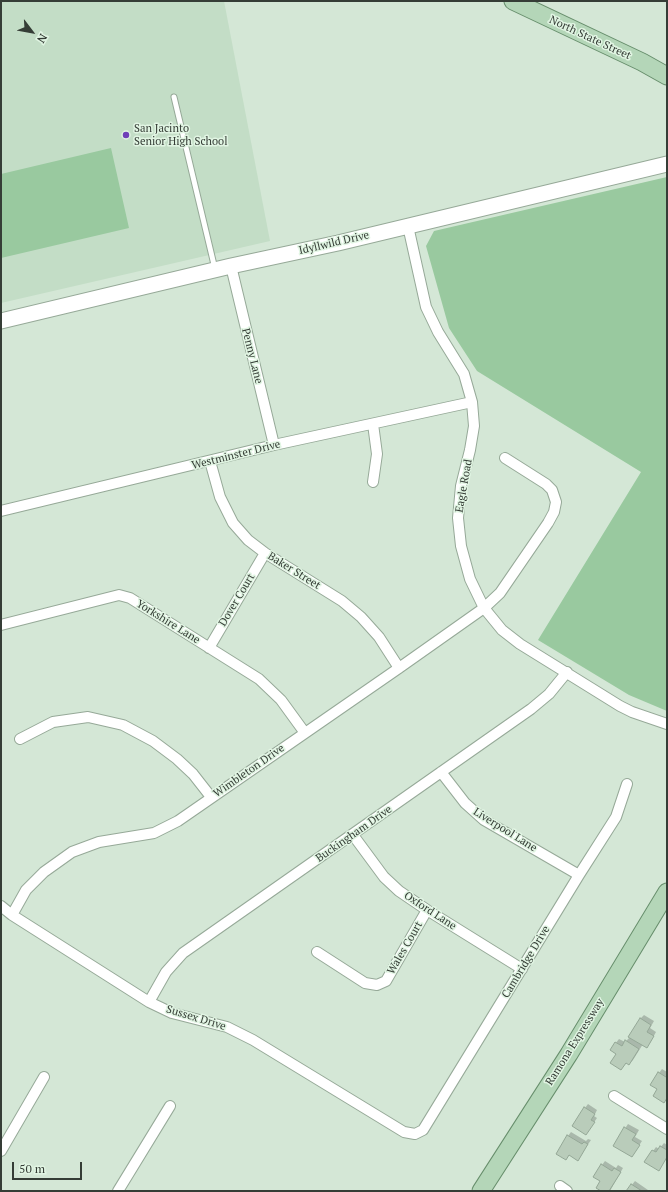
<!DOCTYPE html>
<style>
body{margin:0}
#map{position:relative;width:668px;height:1192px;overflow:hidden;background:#d4e7d6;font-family:"PT Serif",serif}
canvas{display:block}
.frame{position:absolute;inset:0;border:2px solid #353d36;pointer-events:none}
.north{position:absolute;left:12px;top:12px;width:40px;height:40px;-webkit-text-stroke:3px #e1f5e3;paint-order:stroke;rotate:122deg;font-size:11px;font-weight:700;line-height:16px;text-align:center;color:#353d36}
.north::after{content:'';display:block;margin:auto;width:14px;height:18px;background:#353d36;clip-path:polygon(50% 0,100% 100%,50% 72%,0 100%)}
.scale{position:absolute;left:12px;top:1162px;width:70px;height:18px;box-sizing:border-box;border:2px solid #353d36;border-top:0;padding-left:5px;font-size:12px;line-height:14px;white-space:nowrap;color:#353d36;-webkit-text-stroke:3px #e1f5e3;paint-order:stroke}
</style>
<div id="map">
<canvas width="668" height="1192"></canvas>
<div class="frame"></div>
<div class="north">N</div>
<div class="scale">50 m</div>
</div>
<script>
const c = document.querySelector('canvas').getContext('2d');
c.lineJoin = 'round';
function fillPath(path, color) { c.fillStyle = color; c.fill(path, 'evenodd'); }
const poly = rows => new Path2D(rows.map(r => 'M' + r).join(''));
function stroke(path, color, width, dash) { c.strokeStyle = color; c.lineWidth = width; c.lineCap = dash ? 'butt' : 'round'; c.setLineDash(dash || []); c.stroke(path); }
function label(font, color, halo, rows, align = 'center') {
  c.font = font + ' "PT Serif",serif'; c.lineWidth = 3; c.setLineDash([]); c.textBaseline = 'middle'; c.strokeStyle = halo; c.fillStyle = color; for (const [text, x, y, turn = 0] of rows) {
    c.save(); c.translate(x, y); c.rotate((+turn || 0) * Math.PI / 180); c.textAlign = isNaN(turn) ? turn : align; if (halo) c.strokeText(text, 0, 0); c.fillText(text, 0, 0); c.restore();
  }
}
const built = poly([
 [1,1,224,1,270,241,1,303]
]);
const green = poly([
 [111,148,129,228,1,258,1,174],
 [667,177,667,711,629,695,538,640,641,472,477,371,449,328,426,246,434,231]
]);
const shadow = poly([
 [644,1015,654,1021,650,1028,656,1032,650,1043,643,1044,633,1060,629,1064,627,1062,621,1069,618,1054,611,1049,619,1039,625,1042,630,1037,640,1019],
 [662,1069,667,1072,667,1099,664,1102,659,1089,659,1073],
 [588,1104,597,1110,594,1116,597,1118,586,1134,585,1108],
 [628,1124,639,1130,635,1137,642,1141,632,1156,614,1145],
 [571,1132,586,1141,588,1139,591,1140,578,1159,570,1154,566,1159,568,1136],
 [664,1143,667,1145,667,1158,659,1169,645,1162,656,1147,659,1149],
 [605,1161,616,1168,618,1165,623,1168,610,1191,603,1191,602,1165],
 [635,1181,648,1190,647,1191,627,1191]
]);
const building = poly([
 [640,1018,651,1025,647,1032,654,1036,647,1048,628,1037,640,1018],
 [625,1040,639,1049,629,1065,626,1063,621,1070,610,1063,616,1054,610,1050,615,1042,622,1046,625,1040],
 [658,1072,666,1077,667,1075,667,1098,664,1103,653,1096,657,1089,650,1085,658,1072],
 [584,1107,595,1114,591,1120,595,1122,586,1135,572,1126,584,1107],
 [624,1127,636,1134,632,1140,640,1145,632,1157,613,1146,624,1127],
 [567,1135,582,1144,584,1142,588,1144,578,1161,569,1155,566,1160,556,1154,567,1135],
 [660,1146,667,1150,667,1157,659,1171,644,1162,652,1150,656,1152,660,1146],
 [601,1164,612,1171,614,1168,621,1172,609,1191,601,1191,596,1188,600,1181,593,1177,601,1164],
 [631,1184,642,1191,626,1191,631,1184]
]);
const lane = poly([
 [174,97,215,269]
]);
const street = poly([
 [408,226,426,307,438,332,464,374,472,402,474,426,470,450,461,486,458,518,461,546,470,579,484,608,502,630,520,644,620,706,632,712,667,724],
 [231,266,274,445],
 [210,461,220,497,233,523,248,540,265,553,342,601,361,617,379,637,399,668],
 [373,482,377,454,373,424],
 [1,511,274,445,472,402],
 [1,625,119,595,130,598,259,679,281,700,305,733],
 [209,648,265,553],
 [20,739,53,722,88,717,123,725,153,741,177,759,193,774,211,797],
 [441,772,465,803,484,820,579,875],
 [353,835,384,877,399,891,427,910,522,969],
 [1,906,12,915,149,1002,172,1013,227,1027,253,1040,404,1132,415,1134,423,1130,579,875,616,817,627,784],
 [12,915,26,890,44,872,72,852,99,842,154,833,178,821,399,668,484,608,500,593,548,523,554,512,556,502,552,490,546,484,505,458],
 [317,952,365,983,377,985,386,981,427,910],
 [149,1002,166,972,183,953,531,709,549,694,567,672],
 [614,1096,667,1129],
 [1,1151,44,1077],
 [560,1186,567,1191],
 [118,1191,170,1106]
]);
const secondary = poly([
 [1,321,231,266,338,243,667,164]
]);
const primary = poly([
 [513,1,642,62,667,76],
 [481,1191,569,1054,667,892]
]);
const markers = [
 [126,135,4,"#7040b8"]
];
const streetNames = [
 ["North State Street",590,38,25],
 ["Idyllwild Drive",334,243,-13],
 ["Penny Lane",252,356,76],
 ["Westminster Drive",236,455,-14],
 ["Eagle Road",464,486,-80],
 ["Baker Street",294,571,32],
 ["Dover Court",237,600,-59],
 ["Yorkshire Lane",168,622,32],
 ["Wimbleton Drive",249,771,-35],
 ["Liverpool Lane",505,830,32],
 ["Buckingham Drive",354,834,-35],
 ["Oxford Lane",430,911,33],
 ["Wales Court",405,948,-60],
 ["Cambridge Drive",526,962,-59],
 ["Sussex Drive",196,1018,17],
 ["Ramona Expressway",575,1042,-58]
];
const poiNames = [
 ["San Jacinto",134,129],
 ["Senior High School",134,142]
];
fillPath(built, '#c3ddc6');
fillPath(green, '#99c99f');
fillPath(shadow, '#0003');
fillPath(building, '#b9ccba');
stroke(building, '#94a796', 1);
stroke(lane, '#96a998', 7);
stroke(street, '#96a998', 12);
stroke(secondary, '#96a998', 17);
stroke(primary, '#678e6c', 19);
stroke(lane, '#fff', 5);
stroke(street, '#fff', 10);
stroke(secondary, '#fff', 15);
stroke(primary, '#b4d6b8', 17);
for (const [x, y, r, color] of markers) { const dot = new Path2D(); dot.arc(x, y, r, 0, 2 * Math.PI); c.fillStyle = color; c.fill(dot); stroke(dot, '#e1f5e3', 1.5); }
label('11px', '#353d36', '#e1f5e3', streetNames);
label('11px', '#353d36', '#e1f5e3', poiNames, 'left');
</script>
